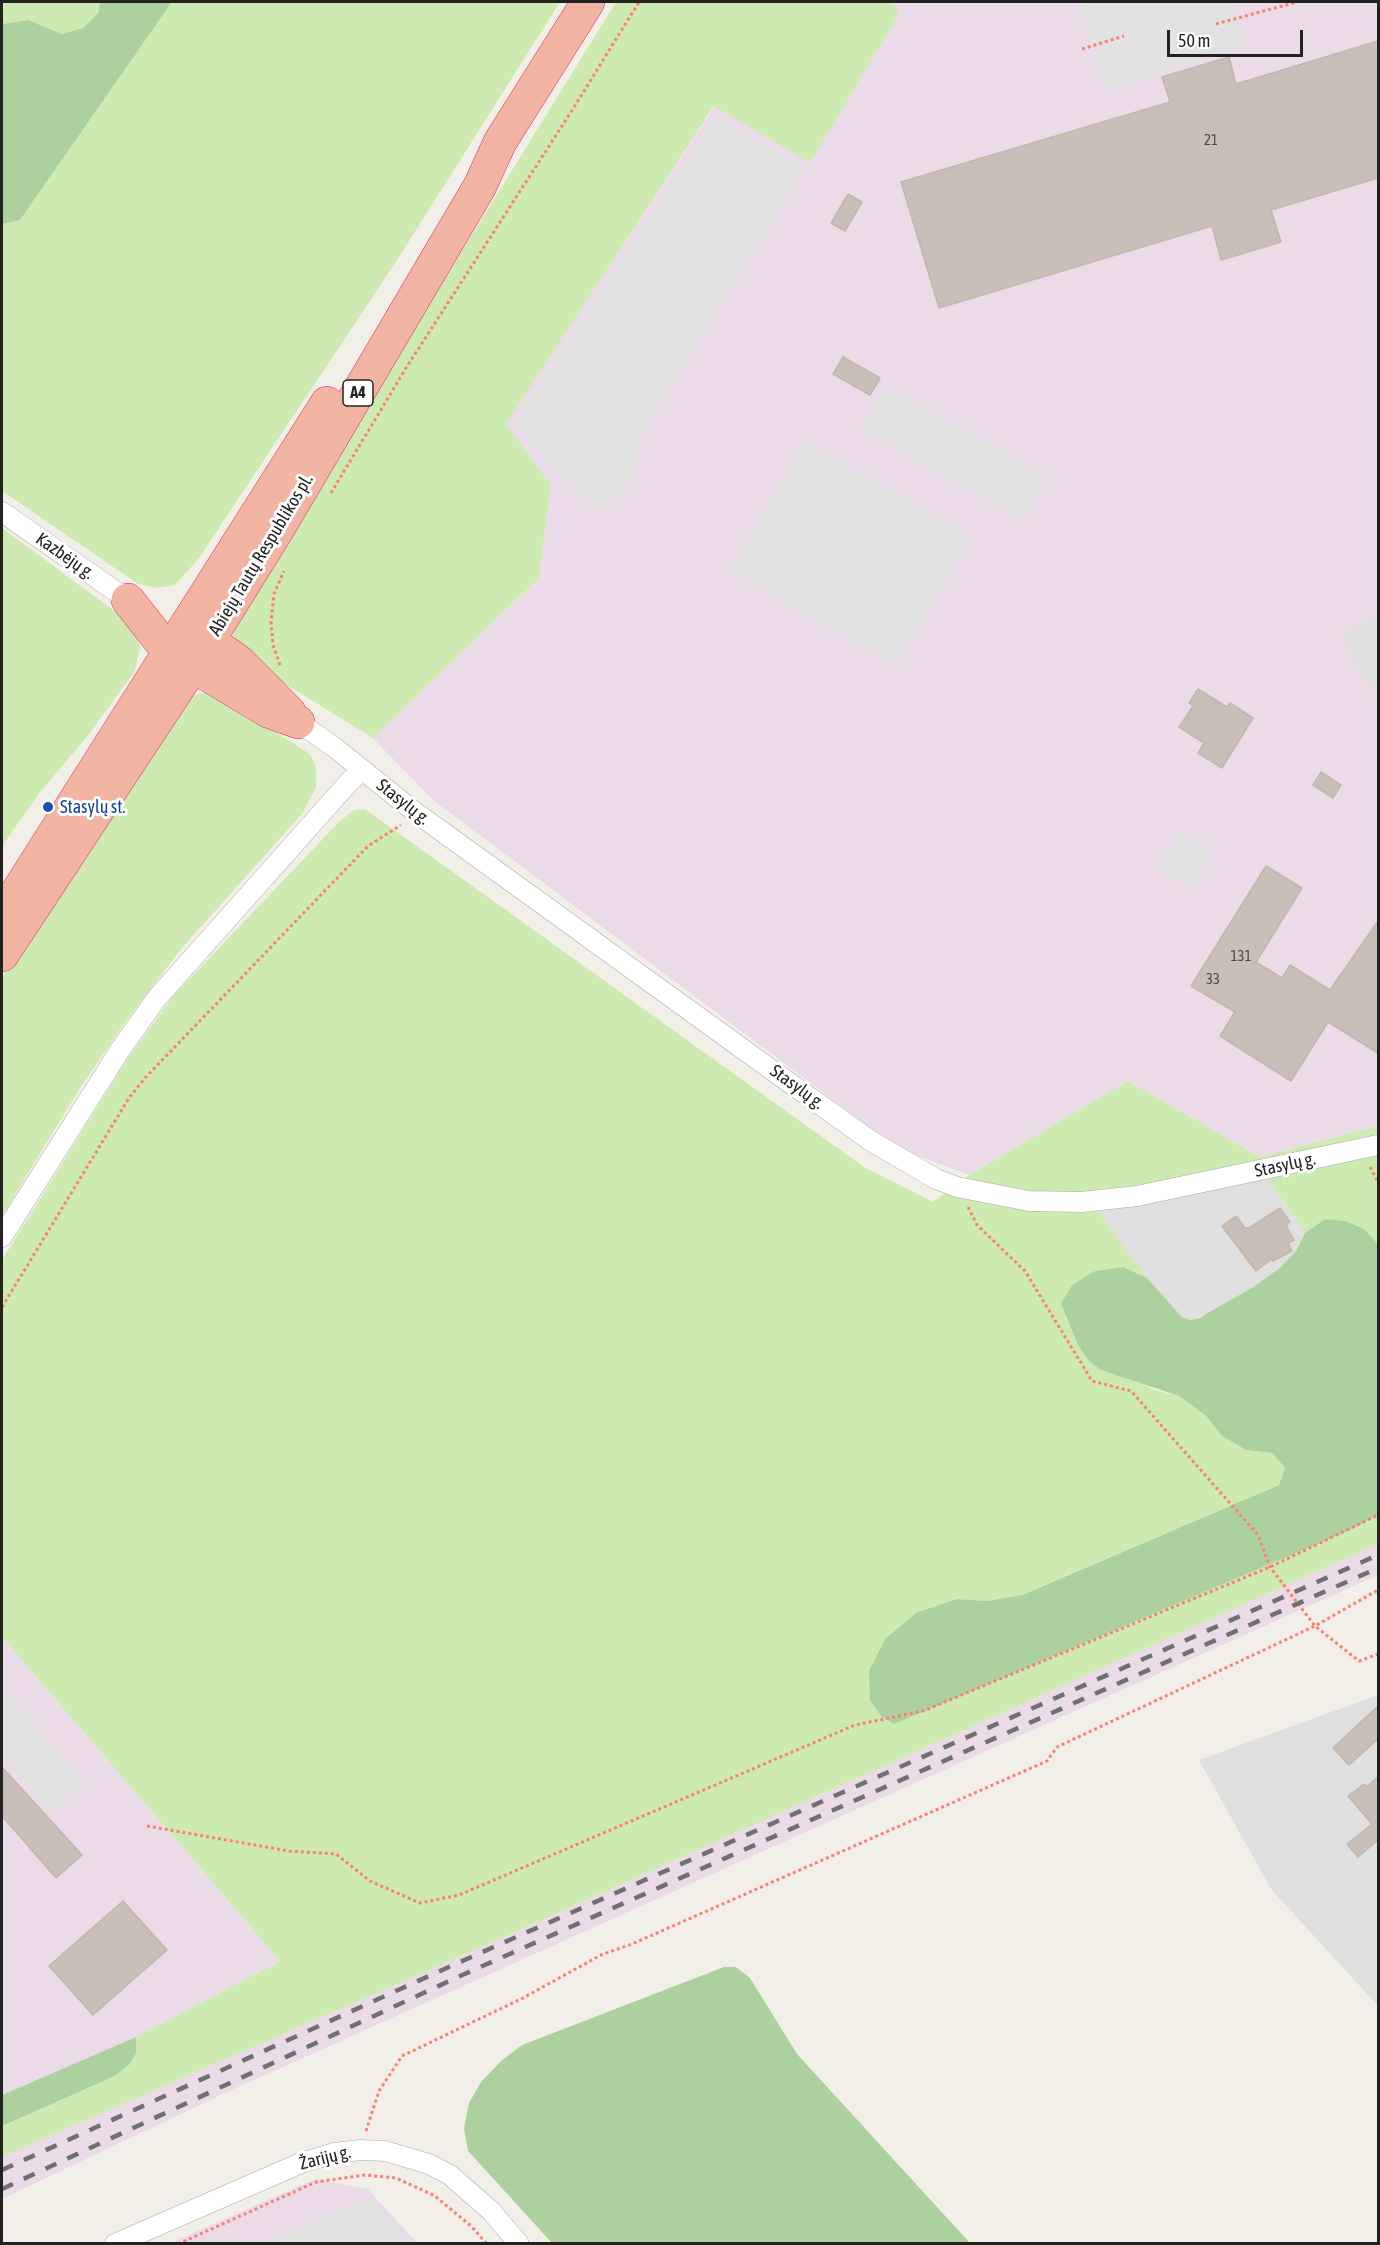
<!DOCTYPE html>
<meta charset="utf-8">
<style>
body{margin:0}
#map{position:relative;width:1380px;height:2245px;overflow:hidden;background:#f2efe9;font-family:"Asap Condensed",sans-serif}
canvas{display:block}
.frame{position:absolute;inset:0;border:3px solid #222;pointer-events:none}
.scale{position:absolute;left:1167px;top:30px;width:136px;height:27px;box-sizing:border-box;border:3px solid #222;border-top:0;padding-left:8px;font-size:18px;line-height:21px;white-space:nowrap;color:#222;-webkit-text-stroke:4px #fff;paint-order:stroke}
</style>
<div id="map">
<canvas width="1380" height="2245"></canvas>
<div class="frame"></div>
<div class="scale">50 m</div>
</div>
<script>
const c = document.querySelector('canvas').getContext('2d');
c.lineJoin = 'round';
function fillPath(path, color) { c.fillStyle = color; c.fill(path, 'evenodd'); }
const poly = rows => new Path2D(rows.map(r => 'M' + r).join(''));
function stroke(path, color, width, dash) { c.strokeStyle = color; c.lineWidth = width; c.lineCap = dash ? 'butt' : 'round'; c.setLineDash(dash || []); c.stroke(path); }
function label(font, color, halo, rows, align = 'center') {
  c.font = font + ' "Asap Condensed",sans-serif'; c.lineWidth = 6; c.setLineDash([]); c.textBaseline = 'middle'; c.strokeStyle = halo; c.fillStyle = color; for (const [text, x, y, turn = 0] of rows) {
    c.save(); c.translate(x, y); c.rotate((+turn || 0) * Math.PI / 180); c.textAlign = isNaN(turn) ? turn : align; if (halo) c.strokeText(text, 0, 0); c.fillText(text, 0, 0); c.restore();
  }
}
const residential = poly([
 [1378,616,1378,693,1363,681,1340,632],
 [1267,1178,1305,1233,1296,1251,1280,1268,1250,1289,1216,1310,1190,1320,1182,1317,1147,1278,1095,1210],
 [1378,1695,1378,2006,1271,1889,1199,1760]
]);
const industrial = poly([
 [892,2,1378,2,1378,616,1341,633,1363,681,1378,693,1378,1126,1260,1157,1128,1081,969,1175,897,1148,433,800,373,738,539,578,551,485,505,424,715,106,898,14],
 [1378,1544,1378,1575,225,2093,2,2199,2,2157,473,1951],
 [2,1637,280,1961,136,2037,2,2095],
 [315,2179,368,2189,417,2243,168,2244]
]);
const grass = poly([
 [2,2,100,2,98,13,83,28,62,34,28,20,2,24],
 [172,2,560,2,399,257,199,558,175,585,156,588,138,584,2,491,2,224,20,220],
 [616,2,892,2,899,14,810,163,714,106,506,424,551,485,539,578,373,738,251,663,236,647,233,635,236,617],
 [2,528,120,615,136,633,140,647,135,671,86,738,41,791,2,846],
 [202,693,212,694,226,700,310,754,316,768,316,787,302,814,181,949,126,1021,82,1085,2,1216,2,978,174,706,186,698],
 [365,809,864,1167,933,1202,969,1175,1128,1081,1260,1157,1378,1126,1378,1244,1364,1229,1325,1219,1305,1233,1267,1178,1096,1210,1147,1278,1123,1267,1095,1271,1061,1304,1078,1345,1088,1360,1155,1390,1179,1396,1206,1416,1222,1436,1246,1450,1272,1453,1285,1468,1279,1485,1021,1595,987,1601,957,1599,885,1639,1327,1539,1350,1530,1378,1515,1378,1544,473,1951,2,2157,2,2126,115,2076,130,2064,136,2053,136,2037,280,1961,2,1637,2,1260,128,1058,174,995,340,821,354,810]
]);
const forest = poly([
 [100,2,172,2,20,220,2,224,2,24,28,20,62,34,83,28,98,13],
 [1325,1219,1345,1221,1364,1229,1378,1244,1378,1515,1350,1530,894,1724,881,1716,870,1700,869,1671,885,1639,916,1613,957,1599,987,1601,1022,1595,1279,1485,1285,1468,1272,1453,1246,1450,1222,1436,1206,1416,1179,1396,1101,1370,1088,1360,1078,1345,1061,1304,1072,1285,1095,1271,1123,1267,1147,1278,1182,1317,1190,1320,1199,1318,1250,1289,1280,1268,1296,1251,1305,1233],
 [724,1967,736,1967,750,1978,797,2054,970,2243,552,2243,468,2151,464,2128,469,2103,481,2082,501,2061,522,2045],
 [136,2037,136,2053,130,2064,115,2076,2,2126,2,2095]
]);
const parking = poly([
 [1079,2,1234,2,1247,45,1106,90],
 [716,115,805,169,639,439,635,476,598,512,513,423],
 [886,386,1047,476,1023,520,861,429],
 [805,441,972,537,896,666,730,570],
 [1180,830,1213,851,1190,888,1157,868],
 [2,1689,85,1780,51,1811,2,1756],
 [370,2198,410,2243,283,2243,277,2237]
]);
const building = poly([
 [1378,41,1378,178,1271,210,1281,242,1221,260,1212,226,939,308,901,182,1170,102,1162,77,1229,57,1236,84,1378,41],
 [848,194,862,202,845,231,831,223,848,194],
 [843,357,880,378,870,395,833,374,843,357],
 [1198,689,1227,707,1230,703,1253,718,1222,768,1198,753,1204,743,1179,727,1193,706,1189,703,1198,689],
 [1321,772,1341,785,1333,798,1313,785,1321,772],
 [1266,866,1302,888,1256,962,1282,978,1290,965,1330,990,1378,921,1378,1053,1328,1022,1291,1081,1220,1036,1235,1012,1191,986,1266,866],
 [1280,1208,1290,1222,1286,1225,1294,1240,1288,1243,1292,1251,1273,1261,1272,1259,1256,1271,1222,1226,1236,1216,1245,1228,1249,1228,1280,1208],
 [1378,1706,1378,1739,1349,1765,1333,1748,1378,1706],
 [2,1767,82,1855,56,1878,2,1816,2,1767],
 [1378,1777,1378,1840,1358,1857,1347,1844,1372,1824,1348,1796,1364,1784,1366,1787,1378,1777],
 [123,1901,167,1950,93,2015,49,1966,123,1901]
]);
const path = poly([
 [1216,24,1297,2],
 [1082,49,1124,36],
 [331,493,406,368,571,112,639,2],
 [280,665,273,645,271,622,274,594,284,571],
 [1370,1167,1378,1182],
 [968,1207,977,1225,1025,1271,1092,1381,1131,1391,1258,1535,1270,1567,1315,1626,1359,1661,1378,1654],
 [2,1307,129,1098,145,1078,368,846,401,825],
 [147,1826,289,1851,336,1854,370,1881,420,1903,459,1895,855,1725,923,1711,1270,1567,1378,1515],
 [366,2131,379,2091,402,2056,523,1998,601,1955,632,1944,1047,1761,1057,1747,1315,1626,1378,1590],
 [178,2244,316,2182,365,2175,396,2178,435,2196,471,2226,487,2244]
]);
const minor = poly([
 [2,512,128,600],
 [298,722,334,747,415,812,805,1094,871,1141,936,1179,957,1187,1029,1201,1082,1202,1137,1196,1378,1145],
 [2,1237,120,1050,157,998,350,781,363,770],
 [115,2244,301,2163,334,2153,361,2150,385,2151,429,2164,450,2175,491,2211,519,2244]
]);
const trunk = poly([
 [128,600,168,651,268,711,298,722],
 [192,629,238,661,289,712],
 [2,916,327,403],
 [2,955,192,667,276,532,480,186,500,142,588,2]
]);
const rail = poly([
 [2,2170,451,1966,1378,1555],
 [2,2189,460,1976,1378,1568]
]);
const markers = [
 [48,807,6,"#1a4fb4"]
];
const numberNames = [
 ["21",1211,140],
 ["131",1241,956],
 ["33",1213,979]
];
const shields = [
 [358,393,30]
];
const shieldNames = [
 ["A4",358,393]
];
const streetNames = [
 ["Abiejų Tautų Respublikos pl.",261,555,-59],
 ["Kazbėjų g.",65,556,35],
 ["Stasylų g.",403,802,38],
 ["Stasylų g.",797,1087,36],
 ["Stasylų g.",1285,1165,-12],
 ["Žarijų g.",325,2158,-14]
];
const transitNames = [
 ["Stasylų st.",60,807]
];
fillPath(residential, '#e0dfdf');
fillPath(industrial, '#ebdbe8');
fillPath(grass, '#cdebb0');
fillPath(forest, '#add19e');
fillPath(parking, '#e2e2e2');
fillPath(building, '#c7bfb8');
stroke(building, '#c4b6ab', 1.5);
stroke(minor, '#a9a9a9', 21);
stroke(trunk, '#dc2a67', 34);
stroke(path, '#fa8072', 3, [3, 3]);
stroke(minor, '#fff', 20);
stroke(trunk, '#f2b4a3', 33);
stroke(rail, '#707070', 4.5, [12, 12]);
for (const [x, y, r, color] of markers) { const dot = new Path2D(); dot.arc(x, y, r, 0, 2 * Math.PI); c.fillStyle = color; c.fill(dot); stroke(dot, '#fff', 2); }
label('15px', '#4b4948', null, numberNames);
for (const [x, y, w] of shields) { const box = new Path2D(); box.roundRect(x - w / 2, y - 13, w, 26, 4.5); c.fillStyle = '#fff'; c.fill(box); stroke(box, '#222', 1.5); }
label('bold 16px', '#222', null, shieldNames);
label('18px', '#222', '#fff', streetNames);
label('18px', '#164399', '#fff', transitNames, 'left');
</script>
